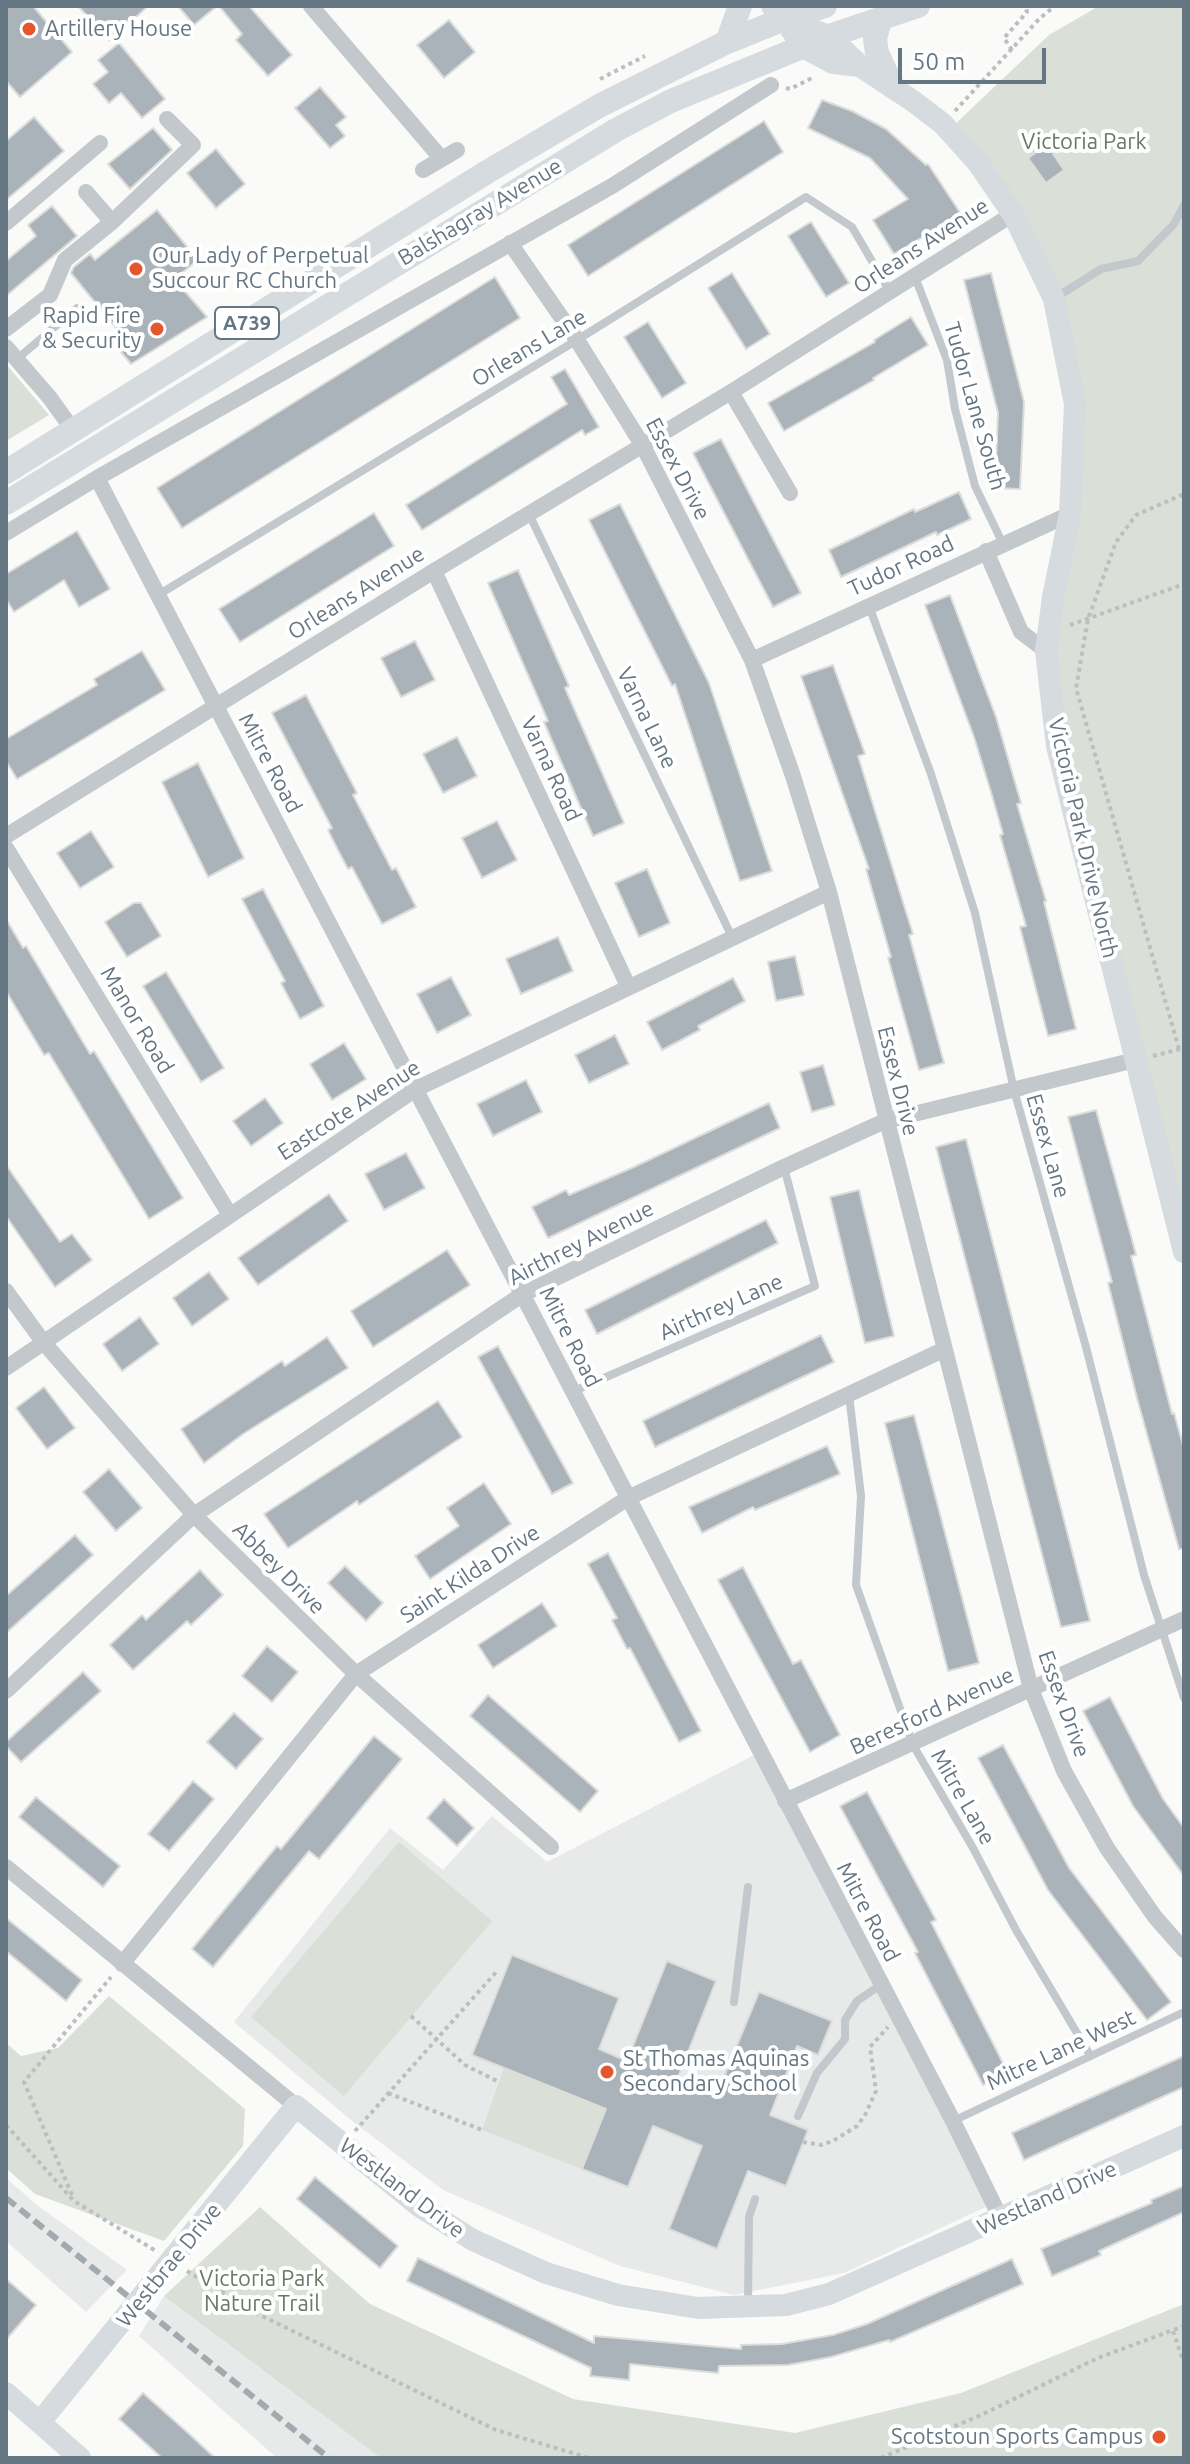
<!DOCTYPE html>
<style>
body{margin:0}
#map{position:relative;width:1190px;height:2464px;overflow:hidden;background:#fafaf8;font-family:Ubuntu,sans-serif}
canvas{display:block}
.frame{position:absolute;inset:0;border:8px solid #657683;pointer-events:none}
.scale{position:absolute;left:898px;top:48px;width:148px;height:36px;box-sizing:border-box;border:4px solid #657683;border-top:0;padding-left:10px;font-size:24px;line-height:28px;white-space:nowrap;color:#657683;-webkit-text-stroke:6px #fff;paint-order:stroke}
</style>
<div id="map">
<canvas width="1190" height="2464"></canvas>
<div class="frame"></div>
<div class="scale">50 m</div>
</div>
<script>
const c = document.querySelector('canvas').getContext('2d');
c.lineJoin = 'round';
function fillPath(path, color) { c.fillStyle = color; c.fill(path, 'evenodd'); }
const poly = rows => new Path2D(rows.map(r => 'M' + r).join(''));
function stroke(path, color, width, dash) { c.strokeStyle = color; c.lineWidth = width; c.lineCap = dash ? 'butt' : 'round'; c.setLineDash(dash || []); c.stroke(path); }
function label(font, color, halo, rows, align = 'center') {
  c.font = font + ' Ubuntu,sans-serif'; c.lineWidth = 8; c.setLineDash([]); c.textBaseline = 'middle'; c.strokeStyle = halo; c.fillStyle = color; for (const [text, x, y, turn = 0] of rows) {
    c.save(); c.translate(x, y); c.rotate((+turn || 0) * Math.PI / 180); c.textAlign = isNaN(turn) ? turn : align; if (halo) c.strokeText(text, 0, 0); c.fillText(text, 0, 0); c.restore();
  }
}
const built = poly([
 [758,1753,990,2205,844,2273,734,2295,620,2266,443,2190,352,2121,234,2022,390,1828,443,1870,492,1816,547,1862],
 [6,2178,37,2205,127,2270,86,2312,6,2241],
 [164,2296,374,2452,381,2458,277,2458,139,2336]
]);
const green = poly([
 [1099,6,1184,6,1184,1228,1046,651,1075,404,1054,299,951,128,1049,35],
 [6,364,49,415,6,441],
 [399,1842,492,1921,344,2096,251,2017],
 [109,1996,245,2109,243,2146,164,2241,35,2194,6,2168,6,2043,21,2056,58,2048],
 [504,2068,606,2109,582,2169,482,2130],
 [260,2207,370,2304,573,2399,795,2433,961,2393,1184,2304,1184,2458,381,2458,164,2296]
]);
const building = poly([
 [6,6,33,6,72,52,20,97,6,81,6,6],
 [78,6,148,6,110,41,78,6],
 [178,6,217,6,194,25,178,6],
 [219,6,249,6,292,55,268,76,236,40,242,34,219,6],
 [449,20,475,52,444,78,417,45,449,20],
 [119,43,165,99,142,118,121,93,109,103,93,84,108,72,98,60,119,43],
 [320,87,346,117,336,125,345,136,330,148,295,108,320,87],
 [822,100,852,111,886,129,926,165,928,164,961,214,894,254,873,220,908,199,870,158,808,128,822,100],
 [34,117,64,151,6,200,6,141,34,117],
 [764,121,783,152,588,276,568,245,764,121],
 [153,128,172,150,130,189,108,164,153,128],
 [1047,145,1064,170,1046,183,1028,158,1047,145],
 [216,149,245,184,216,208,187,173,216,149],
 [52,206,77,236,6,296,6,261,36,236,28,225,52,206],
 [157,210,198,260,174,279,207,317,131,364,112,341,121,334,71,273,74,267,90,254,95,260,157,210],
 [811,222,849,283,826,297,788,236,811,222],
 [732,273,770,334,746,349,708,288,732,273],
 [991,273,1024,402,1020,489,995,488,998,413,964,280,991,273],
 [495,277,520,318,182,528,157,488,495,277],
 [911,317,928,345,873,378,874,380,784,431,768,403,875,342,874,340,911,317],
 [648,322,686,383,662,398,624,337,648,322],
 [565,369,599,427,585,435,582,430,422,530,406,505,567,404,551,377,565,369],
 [721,439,801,593,773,607,693,453,721,439],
 [959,492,971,519,937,535,936,532,841,577,829,550,914,509,915,512,959,492],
 [620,504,709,683,772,871,740,881,675,684,672,686,589,520,620,504],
 [374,513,394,546,240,642,219,609,374,513],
 [77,531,110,589,79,607,64,580,14,612,6,599,6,574,77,531],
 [518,570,569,686,565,688,624,823,593,836,544,722,548,721,488,583,518,570],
 [950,595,996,717,1021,803,1017,804,1046,901,1044,902,1076,1029,1048,1036,1020,927,1026,926,1000,835,1003,834,991,792,974,737,925,605,950,595],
 [415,641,435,680,401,697,381,658,415,641],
 [142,651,165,690,17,779,6,761,6,739,97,685,94,679,142,651],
 [833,665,865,754,858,756,906,912,913,934,909,935,944,1063,919,1070,888,958,891,957,866,869,869,869,801,676,833,665],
 [306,695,357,793,353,795,392,870,396,868,416,907,382,924,352,867,348,869,338,850,328,830,332,828,272,713,306,695],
 [457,737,477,776,443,793,423,754,457,737],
 [198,763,244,858,208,877,162,782,198,763],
 [497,821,517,860,482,878,462,838,497,821],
 [91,831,114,867,80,888,57,853,91,831],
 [647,869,670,923,639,937,615,883,647,869],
 [263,889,324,1006,300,1019,281,983,285,981,242,899,263,889],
 [134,903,141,903,161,936,127,957,105,922,134,903],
 [6,919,23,948,26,946,90,1054,94,1051,183,1198,149,1219,49,1053,44,1055,6,991,6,919],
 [558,937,573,971,521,994,506,959,558,937],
 [795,956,804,995,776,1001,768,962,795,956],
 [166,972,224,1068,201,1082,143,986,166,972],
 [451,977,471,1015,437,1033,417,994,451,977],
 [733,978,745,1001,698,1026,700,1030,662,1050,647,1022,733,978],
 [615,1035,629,1064,589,1083,575,1055,615,1035],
 [344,1043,366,1079,332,1100,310,1064,344,1043],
 [823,1065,835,1105,812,1112,800,1072,823,1065],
 [526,1080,542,1112,493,1136,477,1104,526,1080],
 [265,1098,283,1123,251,1146,233,1121,265,1098],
 [769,1103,780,1128,548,1238,532,1207,566,1190,569,1195,634,1167,769,1103],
 [1096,1110,1131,1236,1136,1255,1131,1256,1172,1414,1174,1413,1184,1449,1184,1549,1179,1549,1137,1398,1108,1283,1112,1282,1068,1117,1096,1110],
 [966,1139,1090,1621,1061,1627,936,1147,966,1139],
 [406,1153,425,1188,384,1210,365,1174,406,1153],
 [6,1165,60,1242,72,1234,92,1260,55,1287,6,1216,6,1165],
 [859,1190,894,1336,865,1343,830,1197,859,1190],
 [329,1194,348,1221,258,1285,238,1258,329,1194],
 [766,1220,778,1243,597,1334,585,1310,766,1220],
 [447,1250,470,1285,373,1347,351,1311,447,1250],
 [209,1272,229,1299,192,1326,173,1298,209,1272],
 [140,1317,159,1344,122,1371,103,1344,140,1317],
 [821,1335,834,1362,655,1447,643,1421,821,1335],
 [327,1337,348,1368,243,1434,204,1463,181,1429,282,1361,285,1366,327,1337],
 [498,1346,573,1483,552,1494,478,1357,498,1346],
 [44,1387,75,1428,47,1449,16,1408,44,1387],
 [438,1401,462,1437,359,1505,357,1501,288,1548,264,1514,438,1401],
 [914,1415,979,1663,948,1671,885,1423,914,1415],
 [827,1446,840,1474,755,1510,753,1507,702,1533,689,1507,827,1446],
 [109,1469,142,1508,116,1531,83,1492,109,1469],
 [484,1483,511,1524,430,1579,415,1556,459,1526,447,1508,484,1483],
 [75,1535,93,1555,6,1633,6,1596,75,1535],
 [608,1553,701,1731,679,1742,630,1648,627,1649,612,1620,617,1618,588,1564,608,1553],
 [345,1566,383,1603,366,1621,328,1583,345,1566],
 [743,1567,793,1664,801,1660,840,1735,810,1752,718,1580,743,1567],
 [200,1570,223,1595,191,1625,187,1621,133,1670,110,1645,142,1615,146,1620,200,1570],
 [542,1603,557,1626,493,1668,478,1645,542,1603],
 [267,1646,298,1672,272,1702,242,1676,267,1646],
 [83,1672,101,1691,21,1762,6,1746,6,1742,83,1672],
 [488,1695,598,1791,580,1812,470,1716,488,1695],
 [1110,1697,1163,1799,1184,1828,1184,1876,1133,1806,1083,1711,1110,1697],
 [234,1713,263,1739,236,1769,207,1742,234,1713],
 [374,1736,402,1759,319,1859,309,1851,213,1967,192,1949,277,1846,281,1849,374,1736],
 [1003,1745,1069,1868,1171,2002,1147,2020,1048,1890,978,1758,1003,1745],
 [193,1781,214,1799,169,1851,148,1834,193,1781],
 [867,1792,936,1920,931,1922,1008,2073,983,2085,915,1953,918,1952,840,1806,867,1792],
 [36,1797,120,1866,103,1887,19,1817,36,1797],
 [444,1799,474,1828,457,1846,427,1818,444,1799],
 [6,1918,82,1980,66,2001,6,1951,6,1918],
 [512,1955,619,1998,599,2049,627,2061,667,1961,716,1981,677,2080,716,2096,759,1992,832,2021,818,2055,797,2046,770,2115,808,2130,786,2186,748,2171,717,2249,669,2229,702,2146,653,2126,628,2187,582,2169,606,2109,472,2055,512,1955],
 [1184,2056,1184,2087,1024,2160,1012,2133,1184,2056],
 [315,2177,398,2246,380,2268,297,2199,315,2177],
 [1184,2186,1184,2212,1099,2251,1101,2255,1052,2276,1041,2249,1152,2203,1151,2200,1184,2186],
 [418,2258,594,2343,594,2336,741,2349,741,2345,782,2344,833,2335,867,2324,1012,2259,1023,2284,890,2342,889,2340,831,2357,788,2365,719,2366,718,2373,630,2364,629,2380,590,2376,591,2368,407,2281,418,2258],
 [6,2279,36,2305,6,2340,6,2279],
 [143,2393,187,2432,215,2458,162,2458,119,2419,143,2393]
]);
const path = poly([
 [1012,50,1004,38,1027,12,1025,6],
 [600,79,645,56],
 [786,88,790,89,814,77],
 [955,111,1040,18,1055,6],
 [1070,625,1184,584],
 [1179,1049,1076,688,1088,619,1116,542,1136,515,1184,494],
 [1153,1056,1184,1048],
 [411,2016,465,2065,499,2082],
 [388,2093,482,2130],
 [6,2125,74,2201,156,2251],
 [355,2131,498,1970],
 [803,2142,821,2145,833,2141,857,2126,865,2115,876,2091,870,2047,888,2027],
 [72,2195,24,2082,111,1977],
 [187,2271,258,2314,496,2430,589,2458],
 [1173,2331,1184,2363],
 [881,2458,981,2415,1098,2358,1184,2326]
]);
const lane = poly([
 [915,277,947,360,955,409,975,486,1003,544],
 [1055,298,1101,269,1138,261,1174,224,1184,205],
 [17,359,77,308],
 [529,514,732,937],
 [158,595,577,340,806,197,852,227,890,292],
 [869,606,931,774,975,913,1014,1090,1086,1347,1144,1575,1184,1698],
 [574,1391,815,1286,784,1167],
 [849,1395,861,1496,856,1585,913,1745,973,1848,1016,1930,1090,2055],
 [734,2002,748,1887],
 [798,2116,817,2073,845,2039,845,2020,857,2001,882,1984],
 [953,2121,1184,2012],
 [748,2303,749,2217,755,2199]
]);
const street = poly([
 [311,6,441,158],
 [423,170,457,150],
 [86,192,112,222],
 [6,223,100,143],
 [510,243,577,340,643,446,752,660,793,776,829,892,1031,1689,1064,1771,1107,1848,1155,1917,1184,1950],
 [6,329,50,295,65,260,112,222,193,145,167,119],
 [6,347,50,398,73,430],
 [731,392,790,493],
 [97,478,953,2121,1001,2219],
 [6,533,97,478,612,186,771,85],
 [986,551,1021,632,1046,651],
 [434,571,628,986],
 [752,660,1070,514],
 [6,836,434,571,731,392,1013,214],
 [6,848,230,1215],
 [6,1291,44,1343,194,1515,356,1674,551,1847],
 [6,1368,416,1089,829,892],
 [6,1691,194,1515,523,1294,784,1167,885,1121,1135,1060],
 [785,1801,1184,1619],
 [6,1867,296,2106],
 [122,1964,356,1674,628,1498,943,1350]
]);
const secondary = poly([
 [772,6,784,19,803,47,833,63,860,66],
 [784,19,829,36,860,66,913,101,943,124,978,163,1013,214,1054,299,1075,404,1070,514,1053,597,1046,651,1057,746,1184,1252],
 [6,2393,80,2458],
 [40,2422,296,2106,419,2206,473,2240,546,2273,618,2295,698,2308,786,2305,829,2294,1184,2136]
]);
const primary = poly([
 [880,20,875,39,877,53,893,87],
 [727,42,740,6],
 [6,472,487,172,599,106,727,42,784,19,825,6],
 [6,503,616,130,671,101,746,70,829,36,918,6]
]);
const rail = poly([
 [6,2198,329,2458]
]);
const markers = [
 [29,29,8,"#e4572e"],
 [136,269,8,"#e4572e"],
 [157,329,8,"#e4572e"],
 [607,2072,8,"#e4572e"],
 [1159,2437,8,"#e4572e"]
];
const shields = [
 [247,323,64]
];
const shieldNames = [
 ["A739",247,323]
];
const poiNames = [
 ["Artillery House",45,29],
 ["Our Lady of Perpetual",152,256],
 ["Succour RC Church",152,281],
 ["Rapid Fire",141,316,"right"],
 ["& Security",141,341,"right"],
 ["St Thomas Aquinas",623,2059],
 ["Secondary School",623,2084],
 ["Scotstoun Sports Campus",1143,2437,"right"]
];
const parkNames = [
 ["Victoria Park",1084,142],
 ["Victoria Park",262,2279],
 ["Nature Trail",262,2304]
];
const streetNames = [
 ["Balshagray Avenue",480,212,-31],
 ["Orleans Avenue",921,246,-33],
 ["Orleans Lane",529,348,-31],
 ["Tudor Lane South",975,406,74],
 ["Essex Drive",678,469,62],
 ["Tudor Road",901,566,-25],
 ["Orleans Avenue",356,593,-32],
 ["Varna Lane",647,718,64],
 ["Mitre Road",270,763,62],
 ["Varna Road",551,769,65],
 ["Victoria Park Drive North",1083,838,77],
 ["Manor Road",137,1020,59],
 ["Essex Drive",898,1081,76],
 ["Eastcote Avenue",349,1110,-33],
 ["Essex Lane",1048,1146,74],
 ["Airthrey Avenue",581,1243,-27],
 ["Airthrey Lane",721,1307,-24],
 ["Mitre Road",570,1337,63],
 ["Abbey Drive",279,1568,45],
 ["Saint Kilda Drive",470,1574,-33],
 ["Essex Drive",1064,1704,70],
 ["Beresford Avenue",932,1711,-25],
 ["Mitre Lane",963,1797,60],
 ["Mitre Road",868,1912,62],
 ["Mitre Lane West",1061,2050,-25],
 ["Westland Drive",402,2188,37],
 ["Westland Drive",1047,2198,-24],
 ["Westbrae Drive",169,2265,-51]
];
fillPath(built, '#e8e9e9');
fillPath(green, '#dadfd7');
fillPath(building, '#aab3b9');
stroke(building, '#dcdcda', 2);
stroke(path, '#bbbfc2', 4, [4, 4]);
stroke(lane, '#c3c8cc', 8);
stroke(street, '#c3c8cc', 16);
stroke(secondary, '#d6dbdf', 22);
stroke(primary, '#d6dbdf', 24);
stroke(rail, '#a2aab0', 6, [12, 6]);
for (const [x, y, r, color] of markers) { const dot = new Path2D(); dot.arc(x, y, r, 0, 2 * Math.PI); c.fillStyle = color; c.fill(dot); stroke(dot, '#fff', 3); }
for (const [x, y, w] of shields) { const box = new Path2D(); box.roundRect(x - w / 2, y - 16, w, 32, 6); c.fillStyle = '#fff'; c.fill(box); stroke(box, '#657683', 2); }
label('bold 20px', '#657683', null, shieldNames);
label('22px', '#657683', '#fff', poiNames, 'left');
label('22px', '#687a64', '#fff', parkNames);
label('22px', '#657683', '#fff', streetNames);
</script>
